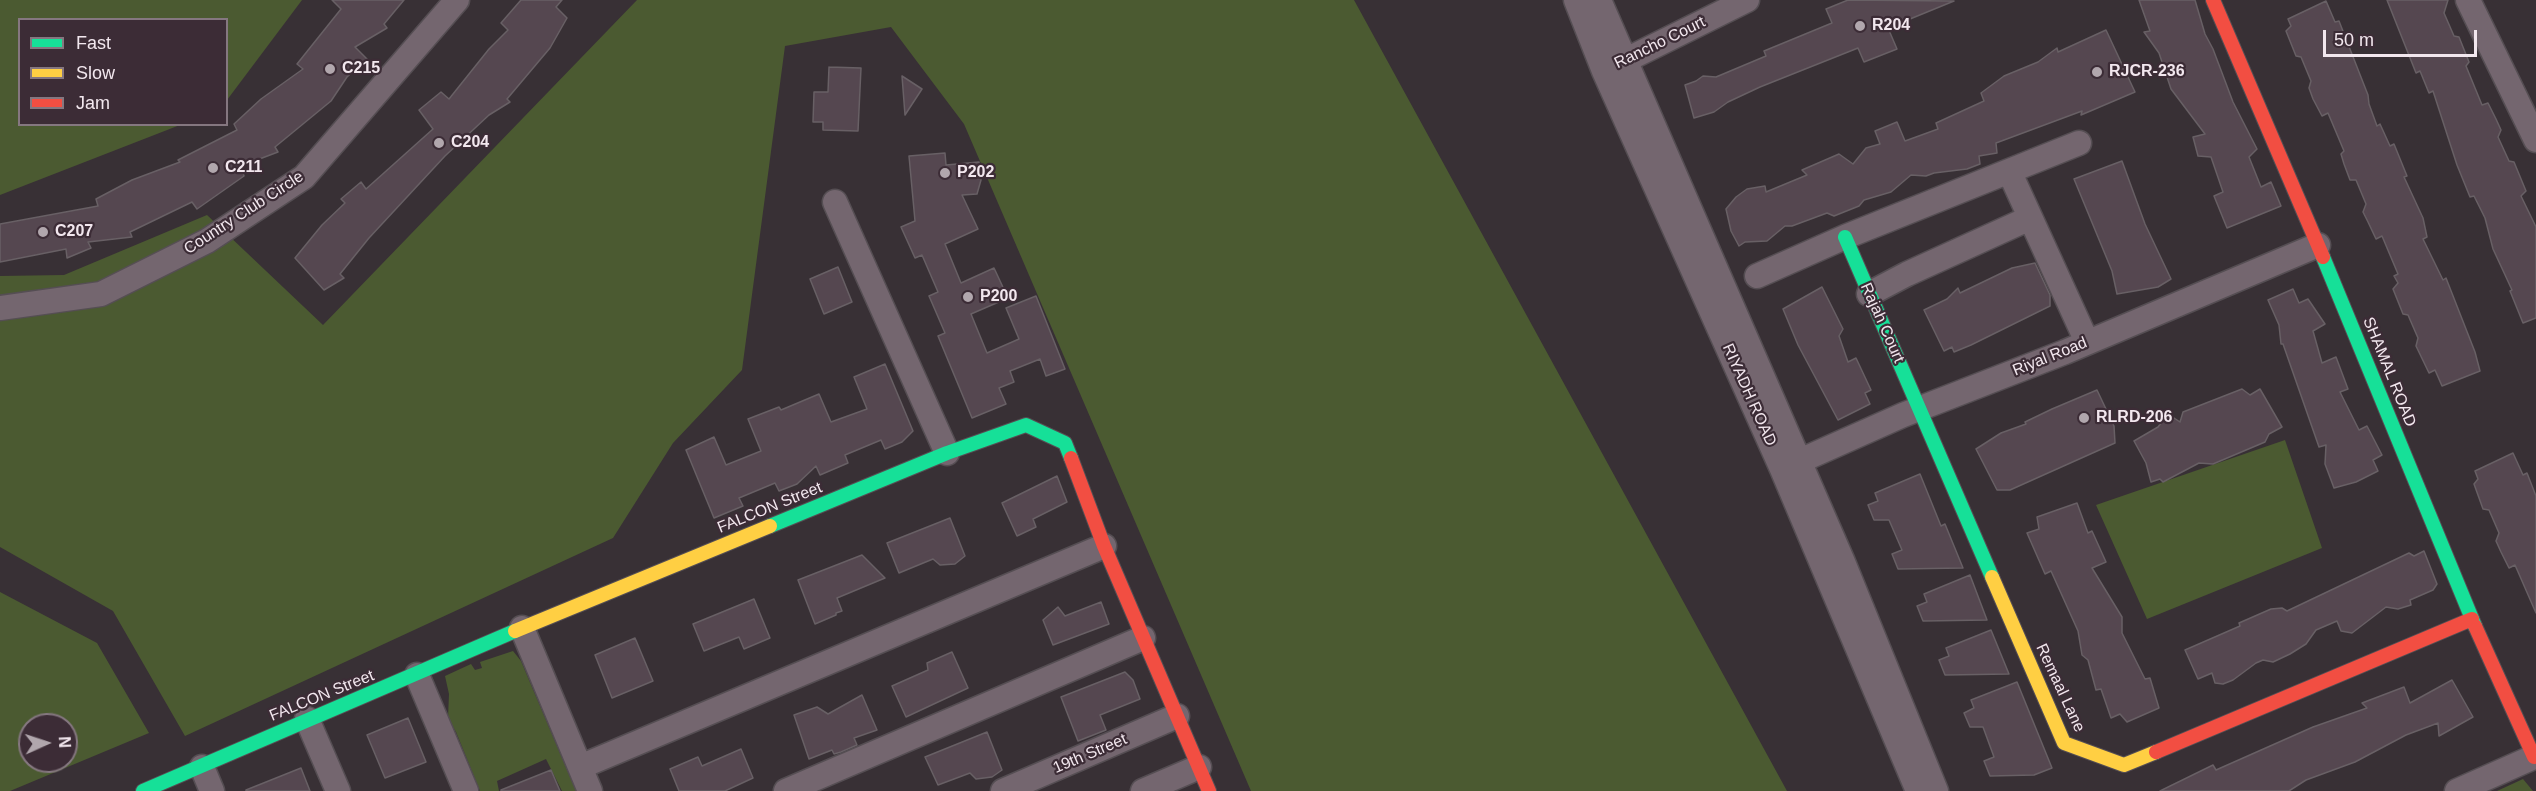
<!DOCTYPE html>
<style>
body{margin:0}
#map{position:relative;width:2536px;height:791px;overflow:hidden;background:#383035;font-family:Arial,sans-serif}
canvas{display:block}
.legend{position:absolute;left:18px;top:18px;width:210px;height:108px;box-sizing:border-box;background:#3c2c36;border:2px solid #857780;margin:0;padding:8px 10px;list-style:none;font-size:18px;color:#f2e7ee}
.legend li{display:flex;align-items:center;gap:12px;height:30px}
.legend b{width:30px;border:2px solid #857780}
.north{position:absolute;left:18px;top:713px;width:60px;height:60px;box-sizing:border-box;background:#3c2c36;border:2px solid #857780;border-radius:50%;rotate:87deg;font-size:16px;font-weight:700;line-height:24px;text-align:center;color:#f2e7ee}
.north::after{content:'';display:block;margin:auto;width:21px;height:27px;background:#b1a7ad;clip-path:polygon(50% 0,100% 100%,50% 72%,0 100%)}
.scale{position:absolute;left:2323px;top:30px;width:154px;height:27px;box-sizing:border-box;border:3px solid #f2e7ee;border-top:0;padding-left:8px;font-size:18px;line-height:21px;white-space:nowrap;color:#f2e7ee;-webkit-text-stroke:4px #3c2c36;paint-order:stroke}
</style>
<div id="map">
<canvas width="2536" height="791"></canvas>
<ul class="legend">
<li><b style="height:8px;background:#16e098"></b>Fast</li>
<li><b style="height:8px;background:#ffcf43"></b>Slow</li>
<li><b style="height:8px;background:#f24e42"></b>Jam</li>
</ul>
<div class="north">N</div>
<div class="scale">50 m</div>
</div>
<script>
const c = document.querySelector('canvas').getContext('2d');
c.lineJoin = 'round';
function fillPath(path, color) { c.fillStyle = color; c.fill(path, 'evenodd'); }
const poly = rows => new Path2D(rows.map(r => 'M' + r).join(''));
function stroke(path, color, width, dash) { c.strokeStyle = color; c.lineWidth = width; c.lineCap = dash ? 'butt' : 'round'; c.setLineDash(dash || []); c.stroke(path); }
function label(font, color, halo, rows, align = 'center') {
  c.font = font + ' Arial,sans-serif'; c.lineWidth = 4.5; c.setLineDash([]); c.textBaseline = 'middle'; c.strokeStyle = halo; c.fillStyle = color; for (const [text, x, y, turn = 0] of rows) {
    c.save(); c.translate(x, y); c.rotate((+turn || 0) * Math.PI / 180); c.textAlign = isNaN(turn) ? turn : align; if (halo) c.strokeText(text, 0, 0); c.fillText(text, 0, 0); c.restore();
  }
}
const green = poly([
 [0,0,302,0,227,100,226,20,20,20,20,124,180,125,0,195],
 [637,0,1354,0,1787,791,1251,791,964,124,891,27,785,46,742,370,673,443,613,538,185,736,113,611,0,547,0,276,64,275,207,215,323,325],
 [2285,440,2322,548,2147,619,2096,505],
 [0,592,97,643,149,733,10,791,0,791],
 [30,725,66,725,66,761,30,761],
 [513,651,521,661,576,791,562,791,546,759,497,781,499,791,480,791,456,732,448,718,449,694,445,676,471,664,475,670,482,668,480,662],
 [2523,779,2533,791,2497,791]
]);
const building = poly([
 [332,0,404,0,384,24,387,28,355,47,367,59,347,77,331,101,275,147,278,152,241,166,244,176,197,209,192,202,130,232,132,237,88,242,91,248,67,258,66,249,0,262,0,224,98,206,96,199,132,180,180,162,178,160,237,130,234,124,261,99,303,69,297,64,341,9,332,0],
 [521,0,562,0,556,7,567,18,550,48,507,99,510,102,489,115,445,156,369,238,340,274,344,278,324,290,295,258,322,225,345,203,341,199,361,182,366,189,433,129,419,110,441,92,449,99,489,49,508,30,501,23,521,0],
 [1848,0,1954,1,1888,28,1897,49,1864,62,1858,48,1760,87,1728,102,1714,112,1694,118,1685,85,1696,81,1703,76,1716,77,1766,56,1764,51,1832,23,1826,9,1848,0],
 [2139,0,2195,0,2205,34,2213,49,2233,102,2257,149,2249,157,2261,187,2271,182,2281,206,2227,228,2214,196,2223,192,2211,157,2198,156,2193,137,2205,134,2171,89,2159,53,2144,32,2150,31,2139,0],
 [2387,0,2448,0,2444,13,2454,36,2459,37,2469,62,2466,66,2482,105,2488,103,2496,119,2501,130,2498,137,2509,161,2514,162,2526,191,2521,196,2536,227,2536,318,2523,323,2510,291,2512,290,2493,249,2485,218,2474,196,2470,197,2457,165,2433,91,2429,93,2420,71,2416,73,2387,0],
 [2326,1,2335,22,2339,21,2368,95,2369,104,2377,126,2380,124,2390,146,2394,144,2407,176,2404,177,2423,218,2427,237,2423,239,2443,280,2446,278,2475,352,2480,371,2442,386,2435,370,2429,373,2416,346,2418,338,2408,315,2403,314,2393,289,2398,283,2394,276,2398,274,2382,236,2376,239,2368,222,2363,212,2366,204,2356,180,2350,180,2344,164,2341,154,2344,151,2328,113,2322,116,2313,99,2309,88,2311,81,2301,57,2296,56,2286,31,2291,26,2288,19,2326,1],
 [2106,30,2135,92,2081,115,2082,111,1996,143,1997,153,1979,156,1980,164,1967,169,1934,173,1926,176,1911,175,1891,192,1864,200,1859,206,1834,216,1827,213,1792,226,1785,226,1767,241,1745,242,1739,246,1731,231,1726,209,1736,197,1747,189,1765,186,1766,192,1807,175,1802,170,1839,154,1853,164,1866,148,1880,144,1875,131,1897,122,1905,141,1938,129,1936,123,1984,101,1981,93,2004,76,2038,62,2057,48,2058,52,2106,30],
 [829,67,861,68,858,131,823,130,823,122,813,122,814,92,828,92,829,67],
 [902,76,922,89,905,115,902,76],
 [945,153,946,165,979,162,981,180,977,194,962,195,978,229,945,244,961,283,994,268,1008,298,971,314,987,353,1019,339,1006,308,1036,296,1065,369,1046,376,1040,359,1010,371,1014,382,999,388,1006,404,972,418,938,336,945,333,929,296,938,292,922,255,915,258,901,227,915,221,909,156,945,153],
 [2122,161,2145,224,2171,279,2158,287,2117,294,2112,271,2074,179,2122,161],
 [2035,263,2050,295,2050,306,1971,345,1954,352,1952,347,1944,351,1924,310,1947,299,1958,288,1960,293,2012,268,2035,263],
 [838,267,852,302,824,314,810,279,838,267],
 [1822,287,1843,329,1839,336,1848,362,1856,358,1871,390,1865,393,1870,404,1838,420,1798,345,1783,309,1822,287],
 [2293,289,2299,303,2308,299,2325,324,2313,331,2322,363,2336,357,2348,389,2340,392,2359,430,2367,426,2382,455,2373,460,2378,471,2356,482,2334,488,2325,464,2326,445,2319,447,2283,344,2281,344,2279,325,2268,300,2293,289],
 [885,364,913,431,902,442,885,449,881,440,845,455,848,463,820,475,816,466,797,484,779,491,775,483,739,498,743,506,714,518,686,450,714,437,726,465,761,451,748,419,779,407,781,410,819,394,831,422,867,409,854,377,885,364],
 [2242,389,2250,395,2260,389,2282,427,2269,434,2265,442,2213,464,2199,463,2163,482,2160,479,2151,482,2146,463,2134,441,2158,427,2168,414,2180,422,2183,412,2242,389],
 [2097,390,2114,426,2115,443,2010,490,1997,490,1976,449,2001,433,2026,424,2025,422,2052,409,2097,390],
 [2513,453,2523,475,2527,473,2536,496,2536,613,2515,565,2509,568,2501,552,2496,541,2499,533,2489,510,2483,509,2474,484,2478,479,2475,471,2513,453],
 [1920,474,1941,526,1945,524,1963,568,1898,569,1892,554,1902,550,1889,520,1874,520,1868,505,1878,501,1875,493,1920,474],
 [1057,476,1067,502,1033,519,1036,527,1017,536,1002,503,1057,476],
 [2077,503,2088,533,2092,531,2106,562,2092,568,2122,617,2122,633,2145,679,2150,678,2159,708,2127,722,2120,714,2111,718,2101,689,2096,690,2088,660,2082,655,2078,631,2051,571,2045,574,2027,533,2039,529,2037,517,2077,503],
 [950,518,965,556,955,564,940,565,933,559,899,573,887,543,950,518],
 [2424,551,2437,584,2433,590,2410,600,2411,605,2398,609,2386,607,2352,633,2341,631,2337,621,2316,630,2306,644,2290,654,2273,662,2263,660,2256,663,2233,680,2223,684,2215,683,2212,673,2198,679,2185,650,2240,626,2239,623,2271,609,2282,608,2287,611,2409,553,2414,556,2424,551],
 [862,555,885,578,837,598,842,611,836,613,836,615,815,624,798,580,862,555],
 [1970,575,1987,620,1923,621,1917,606,1927,602,1924,594,1970,575],
 [754,599,770,638,744,649,739,637,704,651,693,624,754,599],
 [1101,602,1109,624,1053,645,1043,620,1058,607,1065,616,1101,602],
 [1991,630,2009,674,1945,675,1939,660,1949,656,1946,648,1991,630],
 [635,638,653,681,612,698,595,655,635,638],
 [952,652,968,688,906,717,892,686,928,670,927,663,952,652],
 [1125,672,1133,680,1140,699,1100,715,1106,730,1078,741,1061,697,1125,672],
 [2452,680,2473,717,2439,736,2438,723,2406,735,2355,762,2306,780,2289,791,2160,791,2213,765,2216,770,2313,727,2367,708,2362,703,2404,687,2410,703,2452,680],
 [2017,682,2052,768,2034,775,1990,776,1984,761,1994,757,1983,727,1970,727,1964,713,1974,708,1971,700,2017,682],
 [862,695,877,730,854,738,857,745,841,752,834,754,832,750,809,759,794,715,817,707,828,714,862,695],
 [408,718,426,762,385,778,367,735,408,718],
 [987,732,1002,770,992,777,976,779,970,773,938,785,925,757,987,732],
 [741,749,753,778,725,791,679,791,670,769,698,757,702,766,741,749],
 [301,768,310,791,246,791,246,790,301,768],
 [551,770,560,791,501,791,501,790,551,770]
]);
const street = poly([
 [1576,0,1604,71,1782,469,1918,791],
 [1599,0,1843,562,1936,791],
 [2468,0,2536,140],
 [1612,67,1747,0],
 [2010,173,2087,342],
 [835,202,947,453],
 [1757,276,1845,237,2079,143],
 [1869,294,1907,274,2030,218],
 [0,308,101,294,207,241,304,177,457,0],
 [1784,468,1903,415,2065,352,2318,245],
 [522,628,590,791],
 [417,675,466,791],
 [307,719,338,791],
 [202,767,212,791],
 [580,767,1104,546],
 [786,791,1143,638],
 [1003,791,1177,716],
 [1143,791,1199,767],
 [2457,791,2536,756]
]);
const fast = poly([
 [1845,237,1992,577],
 [2323,257,2475,626],
 [770,526,947,453,1026,425,1065,443,1071,458],
 [143,791,515,631]
]);
const slow = poly([
 [1992,577,2064,743,2124,765,2156,752],
 [515,631,770,526]
]);
const jam = poly([
 [2213,0,2323,257],
 [1071,458,1104,546,1209,791],
 [2475,626,2534,757],
 [2156,752,2472,619]
]);
const markers = [
 [1860,26,6,"#b1a7ad"],
 [330,69,6,"#b1a7ad"],
 [2097,72,6,"#b1a7ad"],
 [439,143,6,"#b1a7ad"],
 [213,168,6,"#b1a7ad"],
 [945,173,6,"#b1a7ad"],
 [43,232,6,"#b1a7ad"],
 [968,297,6,"#b1a7ad"],
 [2084,418,6,"#b1a7ad"]
];
const poiNames = [
 ["R204",1872,26],
 ["C215",342,69],
 ["RJCR-236",2109,72],
 ["C204",451,143],
 ["C211",225,168],
 ["P202",957,173],
 ["C207",55,232],
 ["P200",980,297],
 ["RLRD-206",2096,418]
];
const streetNames = [
 ["Rancho Court",1660,43,-26],
 ["Country Club Circle",244,213,-33],
 ["Rajah Court",1882,323,66],
 ["Riyal Road",2050,357,-22],
 ["SHAMAL ROAD",2389,372,68],
 ["RIYADH ROAD",1749,395,66],
 ["FALCON Street",770,508,-22],
 ["Remaal Lane",2060,688,65],
 ["FALCON Street",322,696,-22],
 ["19th Street",1090,754,-23]
];
fillPath(green, '#4b5a31');
fillPath(building, '#554750');
stroke(building, '#686065', 1.5);
stroke(street, '#554e53', 27);
stroke(fast, '#554e53', 16);
stroke(slow, '#554e53', 16);
stroke(jam, '#554e53', 16);
stroke(street, '#74666f', 24);
stroke(fast, '#16e098', 14);
stroke(slow, '#ffcf43', 14);
stroke(jam, '#f24e42', 14);
for (const [x, y, r, color] of markers) { const dot = new Path2D(); dot.arc(x, y, r, 0, 2 * Math.PI); c.fillStyle = color; c.fill(dot); stroke(dot, '#3c2c36', 2); }
label('bold 16px', '#f2e7ee', '#3c2c36', poiNames, 'left');
label('16px', '#f2e7ee', '#3c2c36', streetNames);
</script>
